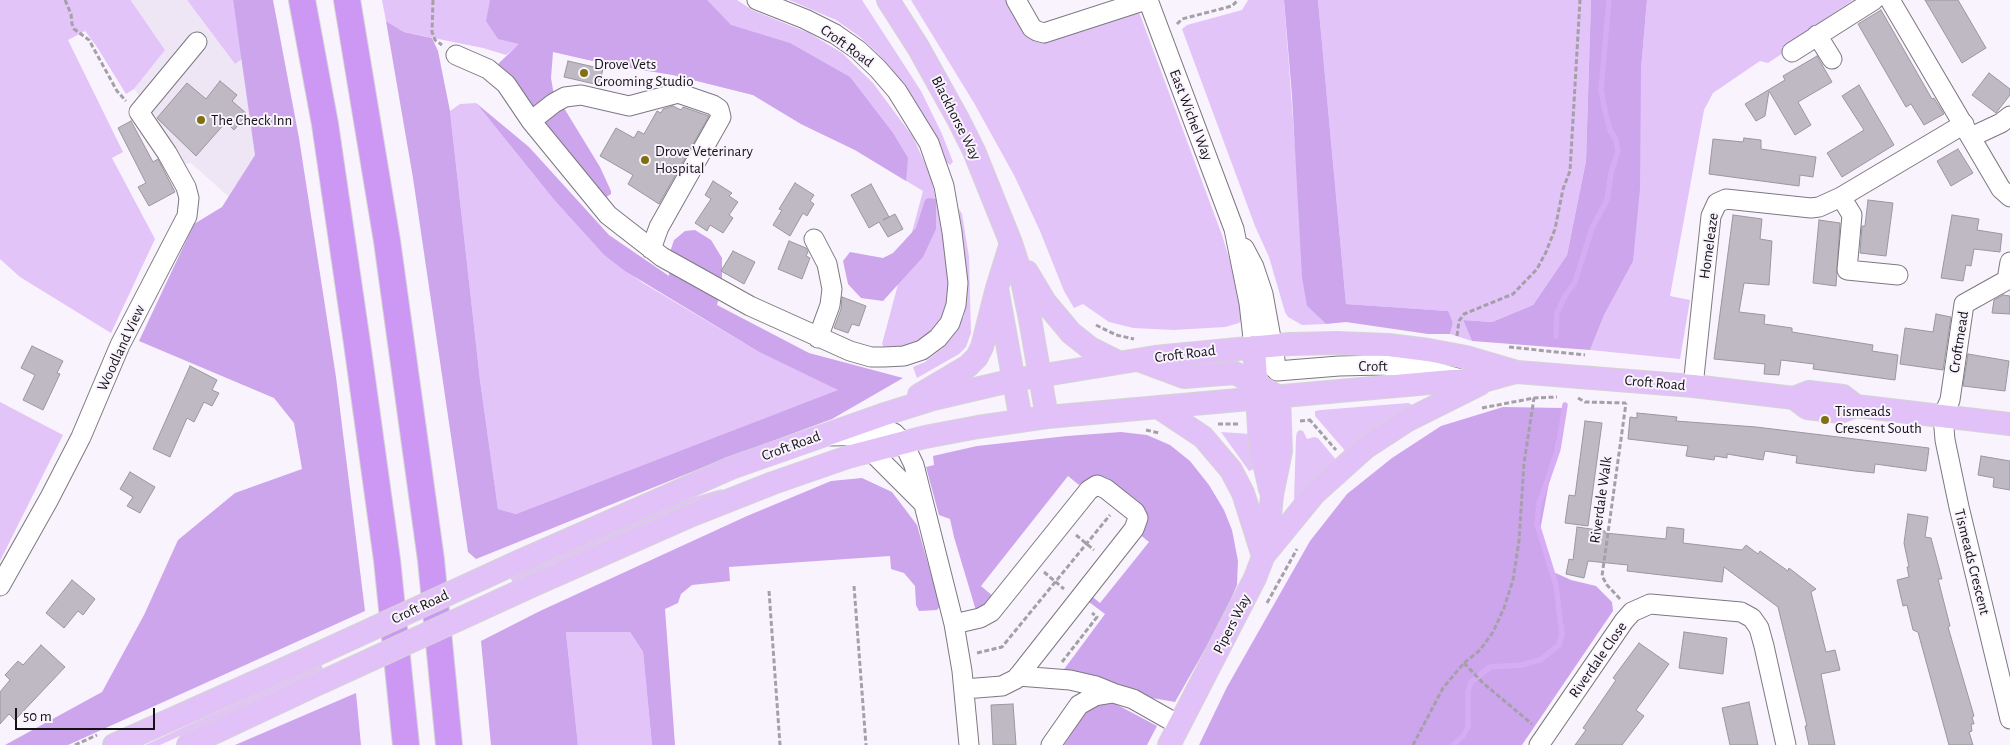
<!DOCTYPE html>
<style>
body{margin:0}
#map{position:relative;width:2010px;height:745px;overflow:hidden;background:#f9f3fd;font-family:"Alegreya Sans",sans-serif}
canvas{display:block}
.scale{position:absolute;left:15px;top:708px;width:140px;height:22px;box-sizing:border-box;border:2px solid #141215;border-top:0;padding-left:6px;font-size:15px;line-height:18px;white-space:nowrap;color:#141215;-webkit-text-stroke:4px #f9f3fd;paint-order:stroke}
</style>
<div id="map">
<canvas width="2010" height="745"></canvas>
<div class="scale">50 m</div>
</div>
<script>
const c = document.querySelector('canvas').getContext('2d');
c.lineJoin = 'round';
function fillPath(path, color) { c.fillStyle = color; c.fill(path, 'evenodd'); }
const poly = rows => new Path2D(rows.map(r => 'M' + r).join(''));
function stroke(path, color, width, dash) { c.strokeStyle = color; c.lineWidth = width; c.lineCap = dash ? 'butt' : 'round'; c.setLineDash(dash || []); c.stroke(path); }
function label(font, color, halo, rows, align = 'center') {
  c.font = font + ' "Alegreya Sans",sans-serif'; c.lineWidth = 4; c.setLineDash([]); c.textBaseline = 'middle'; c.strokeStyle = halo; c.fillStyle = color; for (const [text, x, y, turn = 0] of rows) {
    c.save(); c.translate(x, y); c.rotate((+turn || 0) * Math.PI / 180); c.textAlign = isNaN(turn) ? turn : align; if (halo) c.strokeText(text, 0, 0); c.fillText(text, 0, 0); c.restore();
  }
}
const built = poly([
 [132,0,187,0,235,64,242,59,255,155,229,197,191,163,182,164,157,126,157,118,134,89,165,50,130,1]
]);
const green = poly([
 [0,0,132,0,131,1,165,50,134,89,126,94,97,47,85,31,68,40,123,152,112,158,155,239,111,333,20,277,0,259],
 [187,0,233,0,242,59,235,64],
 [382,0,737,0,752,10,809,33,842,53,873,83,913,137,931,177,948,256,951,293,943,322,920,343,886,352,882,344,923,191,855,150,801,124,753,95,673,75,606,64,520,44,506,55,483,48,404,32,386,21],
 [789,0,862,0,921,91,942,134,953,162,950,165,945,161,931,129,914,99,889,66,874,50,860,37,836,20],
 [911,0,1007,0,1024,30,1079,30,1139,12,1222,235,1240,294,1243,317,1239,323,1225,327,1174,330,1133,328,1109,322,1083,304,1074,308,1064,291,1040,231,1015,177,974,103],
 [1248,0,1284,0,1307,306,1326,324,1302,325,1288,317,1285,312,1269,257,1255,226,1182,29,1187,25,1242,10],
 [1318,0,1591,0,1586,161,1567,255,1533,305,1492,322,1463,320,1472,341,1450,334,1453,323,1447,311,1346,304],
 [1647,0,1853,0,1785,46,1786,51,1768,63,1760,61,1713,93,1704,110,1670,296,1690,300,1680,359,1590,350,1605,313,1641,69],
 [476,103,555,201,604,255,643,283,759,352,839,390,516,514,498,509,480,380,450,111,460,104],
 [959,209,962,214,969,257,971,333,966,347,959,354,917,378,913,367,925,362,943,348,952,337,964,316,967,286],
 [0,402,63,435,0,561],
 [1408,403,1411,404,1412,407,1347,453,1315,416,1315,411,1321,410],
 [1300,430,1303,431,1307,439,1314,437,1318,438,1337,461,1294,501,1296,437,1297,432],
 [1221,432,1250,434,1254,469,1249,471],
 [722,489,723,492,513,583,510,577,684,500],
 [566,632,630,632,643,652,652,745,578,745],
 [321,664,324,671,160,745,145,745]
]);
const forest = poly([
 [233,0,273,0,299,138,336,377,365,611,68,745,5,745,102,692,144,615,178,540,235,493,302,469,294,423,274,398,139,341,194,224,222,207,255,155],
 [490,0,707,0,731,25,790,43,850,77,893,133,908,158,906,181,855,150,801,124,753,95,673,75,606,64,553,52,551,78,553,90,600,167,611,191,611,194,605,198,497,72,499,63,519,44,498,39,486,21],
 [1284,0,1318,0,1346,304,1448,311,1453,323,1450,334,1428,334,1346,322,1326,324,1307,306,1302,277,1292,96],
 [1591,0,1647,0,1641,69,1640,189,1633,261,1605,313,1590,350,1472,341,1463,320,1492,322,1533,305,1567,255,1586,161],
 [386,21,404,32,432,38,438,51,450,111,480,380,498,509,516,514,838,390,759,352,625,271,604,255,555,201,476,103,529,147,609,235,669,276,671,249,674,240,685,231,695,230,711,240,722,258,722,284,717,305,809,353,903,378,832,419,719,461,476,559,468,552,413,178],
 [928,198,936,199,936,229,923,257,883,301,861,298,848,284,843,261,850,252,883,258,893,253,916,228,925,200],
 [1503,407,1563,408,1539,536,1549,570,1571,580,1596,586,1612,602,1613,611,1522,745,1199,745,1227,687,1310,541,1347,494,1392,458,1441,426],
 [1121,432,1147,435,1170,445,1190,461,1209,485,1224,510,1232,530,1238,561,1237,585,1224,616,1175,702,1152,698,1124,687,1062,672,1105,614,1085,599,1089,594,1100,603,1149,542,1138,533,1143,509,1138,501,1107,478,1095,477,1087,479,1079,485,1068,476,981,586,994,597,977,614,954,537,950,519,939,515,926,467,934,465,933,456,977,446,1067,436],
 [862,478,892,492,917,525,940,606,937,610,919,611,916,605,915,586,904,573,891,569,890,556,729,567,730,581,692,585,681,594,678,603,665,609,675,745,652,745,643,652,630,632,566,632,578,745,491,745,481,641,540,611,747,516,831,481],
 [356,693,361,745,235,745],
 [1112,702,1157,726,1147,745,1064,745,1086,711,1101,704]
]);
const stream = poly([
 [1556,336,1557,313,1565,296,1575,282,1592,228,1607,200,1611,173,1618,151,1616,140,1610,130,1605,111,1601,90,1609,0],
 [1453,745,1463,736,1468,727,1468,691,1471,682,1490,667,1521,665,1540,660,1559,645,1562,635,1556,585,1537,524,1539,504,1558,449,1565,405]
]);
const building = poly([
 [1925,0,1958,0,1986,48,1962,63,1925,0],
 [1881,10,1932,99,1934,98,1944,114,1924,125,1911,104,1906,107,1858,24,1881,10],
 [1817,56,1832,82,1798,102,1811,125,1795,135,1769,91,1765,116,1756,121,1745,104,1785,80,1783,76,1817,56],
 [568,61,603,69,599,85,564,77,568,61],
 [1989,73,2010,89,2010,95,1996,113,1972,95,1989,73],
 [220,81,237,95,232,101,247,114,234,130,226,122,196,156,157,118,187,83,206,99,220,81],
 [1859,85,1894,145,1842,177,1827,153,1864,130,1842,96,1859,85],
 [673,106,681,110,683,107,709,116,659,204,628,184,633,175,600,156,616,128,634,138,638,131,644,134,657,111,661,113,663,109,673,106],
 [131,121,153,162,158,159,175,192,149,206,138,187,146,183,118,128,131,121],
 [1744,138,1761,140,1761,149,1816,157,1813,177,1800,175,1799,186,1709,174,1713,139,1743,142,1744,138],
 [1958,149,1973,173,1951,186,1937,161,1958,149],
 [713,181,732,193,729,196,738,202,729,215,733,218,723,233,710,225,707,231,695,223,711,199,705,195,713,181],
 [795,183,814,195,810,201,814,204,807,216,803,213,790,236,773,225,782,210,779,209,795,183],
 [871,184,889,217,883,220,895,214,903,229,888,237,879,222,869,228,851,195,871,184],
 [1868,200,1893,203,1886,256,1860,253,1862,226,1865,226,1868,200],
 [1733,215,1762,219,1760,239,1772,241,1769,285,1744,283,1739,312,1765,315,1764,324,1792,328,1792,332,1873,345,1872,351,1898,355,1895,380,1813,369,1814,364,1781,360,1779,375,1764,374,1765,364,1714,359,1733,215],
 [1952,215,1979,219,1977,230,2002,234,2000,252,1974,249,1971,266,1966,265,1963,281,1941,278,1952,215],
 [1819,220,1840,223,1836,286,1813,283,1819,220],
 [789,241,806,248,808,252,806,256,810,258,802,279,778,269,789,241],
 [733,251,755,262,744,284,721,271,733,251],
 [2003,295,2010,296,2010,314,1992,313,1994,300,2003,295],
 [842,297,866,306,859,326,852,324,848,333,834,328,841,309,842,297],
 [1936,314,1951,317,1943,370,1900,364,1905,328,1933,332,1936,314],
 [32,346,63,361,57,373,60,374,43,410,23,400,35,375,21,368,32,346],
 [1968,354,2009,361,2005,391,1963,386,1968,354],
 [190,366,217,380,212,390,219,393,212,406,204,402,194,422,187,418,170,457,153,449,190,366],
 [1637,413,1677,417,1676,421,1756,427,1929,448,1926,471,1875,464,1874,473,1855,471,1796,463,1797,456,1765,451,1763,460,1727,454,1727,458,1715,456,1714,460,1686,456,1688,446,1628,439,1630,417,1637,418,1637,413],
 [1585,421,1602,423,1588,526,1565,523,1569,495,1575,496,1585,421],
 [1981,456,2010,461,2010,490,1993,487,1994,478,1978,475,1981,456],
 [130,472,155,487,140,513,127,506,133,497,120,489,130,472],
 [1908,514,1928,517,1925,537,1931,538,1942,579,1938,579,1950,626,1948,627,1974,716,1972,717,1974,724,1971,724,1972,731,1969,732,1973,745,1949,745,1918,632,1913,630,1907,605,1903,606,1897,580,1909,577,1907,567,1909,567,1904,543,1908,514],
 [1577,527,1605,531,1605,533,1666,539,1667,527,1684,529,1683,543,1742,550,1746,545,1758,554,1760,551,1788,571,1789,568,1816,589,1811,592,1826,652,1835,650,1840,670,1821,674,1835,745,1809,745,1805,726,1807,726,1778,607,1724,567,1722,582,1627,571,1628,565,1588,561,1584,578,1566,574,1569,559,1573,560,1577,527],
 [72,580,95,599,83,615,78,611,64,628,46,613,72,580],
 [1684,632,1727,638,1723,674,1679,668,1684,632],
 [1639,643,1669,664,1636,710,1644,716,1622,745,1575,745,1586,730,1583,728,1616,680,1613,678,1639,643],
 [41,645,65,667,15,720,9,714,0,724,0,692,10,680,5,675,18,661,23,665,41,645],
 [1749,702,1758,745,1730,745,1722,708,1749,702],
 [1013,704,1016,745,993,745,991,705,1013,704]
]);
const path = poly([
 [65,0,71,14,72,24,74,29,89,40,117,91,126,101],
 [433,0,432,32,435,40,442,45],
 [1177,24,1182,19,1232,6,1238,0],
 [1096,325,1116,335,1134,339],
 [1457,336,1459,321,1464,314,1513,294,1537,269,1546,252,1555,229,1563,189,1570,171,1580,0],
 [1509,347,1585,355],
 [1578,398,1585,402,1626,403],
 [1482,408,1534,398,1557,397],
 [1309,419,1336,450],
 [1300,421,1310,420],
 [1218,424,1239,424],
 [1146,430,1159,433],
 [1076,535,1094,550],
 [1044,572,1064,589],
 [854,586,866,745],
 [769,591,780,745],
 [1620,599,1607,585,1602,576,1626,403],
 [1267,603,1297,549],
 [977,653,1002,647,1110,515],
 [1062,662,1097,617,1092,613],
 [1464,663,1483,683,1532,724],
 [75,745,97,735],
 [1413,745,1443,688,1464,663,1480,650,1493,632,1504,608,1513,580,1519,541,1524,463,1534,398]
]);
const minor = poly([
 [1016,0,1032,28,1037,31,1044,33,1146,0],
 [1148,0,1234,229,1249,303,1254,347,1277,371],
 [1890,0,2001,189,2010,197],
 [1817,35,1832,59],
 [1792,52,1874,0],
 [456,55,488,69,506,84,531,121,608,215,662,257,750,306,850,351,871,357,884,357,904,356,922,350,938,338,950,323,956,305,958,283,952,232,944,186,929,143,897,91,878,69,858,50,835,34,805,19,757,0],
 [531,121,554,103,565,97,581,95,629,106,678,93,713,105,719,109,721,117,659,227,651,249],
 [1971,137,2001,123,2010,116],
 [1841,197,1852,215,1847,270,1898,275],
 [814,239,827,264,832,289,830,305,818,338],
 [1244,248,1254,267,1263,294,1275,360],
 [2010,262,2007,280,1964,304,1950,400,1943,416,1945,440,1959,507,2006,702,2010,702],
 [1277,371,1339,366,1381,365,1420,368,1457,378],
 [1693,386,1711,216,1717,203,1726,199,1811,208,1819,207,1841,197,1964,124],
 [831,436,870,435,889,431,894,433,903,442,914,465,954,624,962,671,969,745],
 [871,451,922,502],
 [0,586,49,499,81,437,120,345,187,216,189,198,186,187,167,153,139,112,197,42],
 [954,624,980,618,991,612,1089,490,1097,485,1106,489,1135,512,1138,518,1134,529,1016,679,1002,686,964,689],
 [1018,676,1070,680,1096,686,1113,693],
 [2006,702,2010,719],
 [1051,745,1079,705,1095,696,1113,693,1133,699,1179,725],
 [1539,745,1624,621,1632,612,1650,604,1741,612,1752,618,1759,628,1764,646,1786,745]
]);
const major = poly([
 [888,0,918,47,958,119,974,151,1011,243,1020,271,1030,319,1047,417],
 [1011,243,997,288,1021,420],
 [1027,272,1045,302,1071,333,1090,348,1118,362],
 [1254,347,1260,445,1270,489],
 [1141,361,1184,377,1235,373,1279,397],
 [919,395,968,366,977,357,982,347,997,288],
 [1794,398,1807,408,1840,412,1856,406,2010,424],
 [1158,407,1203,437,1231,470,1243,493,1262,553],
 [1265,554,1315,493,1365,448,1408,420,1480,384],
 [520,561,731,468,882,415,933,399,1014,380,1155,357,1290,344,1337,343,1389,345,1428,350,1466,357,1517,372,1693,386,1794,398,1809,392,1843,396,1856,406],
 [527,588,692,515,773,483,848,457,925,437,978,427,1047,417,1452,381,1487,380,1516,372],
 [114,745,313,656],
 [188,745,322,682],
 [1169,745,1255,578,1263,557,1268,537,1272,495,1281,451,1279,397]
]);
const highway = poly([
 [302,0,325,124,357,343,387,560,406,745],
 [347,0,387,241,431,560,449,745]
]);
const majorBridge = poly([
 [313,656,520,561],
 [322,682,527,588]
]);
const markers = [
 [584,73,5,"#7f7110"],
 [201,120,5,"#7f7110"],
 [645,160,5,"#7f7110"],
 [1825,420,5,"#7f7110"]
];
const streetNames = [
 ["Croft Road",847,46,36],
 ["East Wichel Way",1191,115,69],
 ["Blackhorse Way",956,118,63],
 ["Homeleaze",1709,246,-82],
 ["Croftmead",1959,342,-81],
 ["Woodland View",121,348,-65],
 ["Croft Road",1185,354,-7],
 ["Croft",1373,366],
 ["Croft Road",1655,383,5],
 ["Croft Road",791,446,-20],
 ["Riverdale Walk",1601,500,-82],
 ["Tismeads Crescent",1972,562,76],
 ["Croft Road",420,607,-25],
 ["Pipers Way",1232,624,-63],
 ["Riverdale Close",1598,660,-55]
];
const poiNames = [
 ["Drove Vets",594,64],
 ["Grooming Studio",594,81],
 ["The Check Inn",211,120],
 ["Drove Veterinary",655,151],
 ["Hospital",655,168],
 ["Tismeads",1835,411],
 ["Crescent South",1835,428]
];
fillPath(built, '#eee5f5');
fillPath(green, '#e2c4f9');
fillPath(forest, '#cda5ec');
stroke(stream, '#d6adf5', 5.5);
fillPath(building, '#beb9c2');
stroke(building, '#9b969f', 1);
stroke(minor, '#7d7881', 21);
stroke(major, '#d5d4d5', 24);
stroke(highway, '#d5d4d5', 28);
stroke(path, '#a5a0a8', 3, [5, 2.5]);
stroke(minor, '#fff', 19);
stroke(major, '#e1c1f8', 22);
stroke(highway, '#cd97f4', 26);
stroke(majorBridge, '#d5d4d5', 24, []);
stroke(majorBridge, '#e1c1f8', 22);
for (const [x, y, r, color] of markers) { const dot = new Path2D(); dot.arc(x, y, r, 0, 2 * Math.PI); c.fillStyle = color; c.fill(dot); stroke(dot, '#f9f3fd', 2); }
label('15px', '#141215', '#f9f3fd', streetNames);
label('15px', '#141215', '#f9f3fd', poiNames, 'left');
</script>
